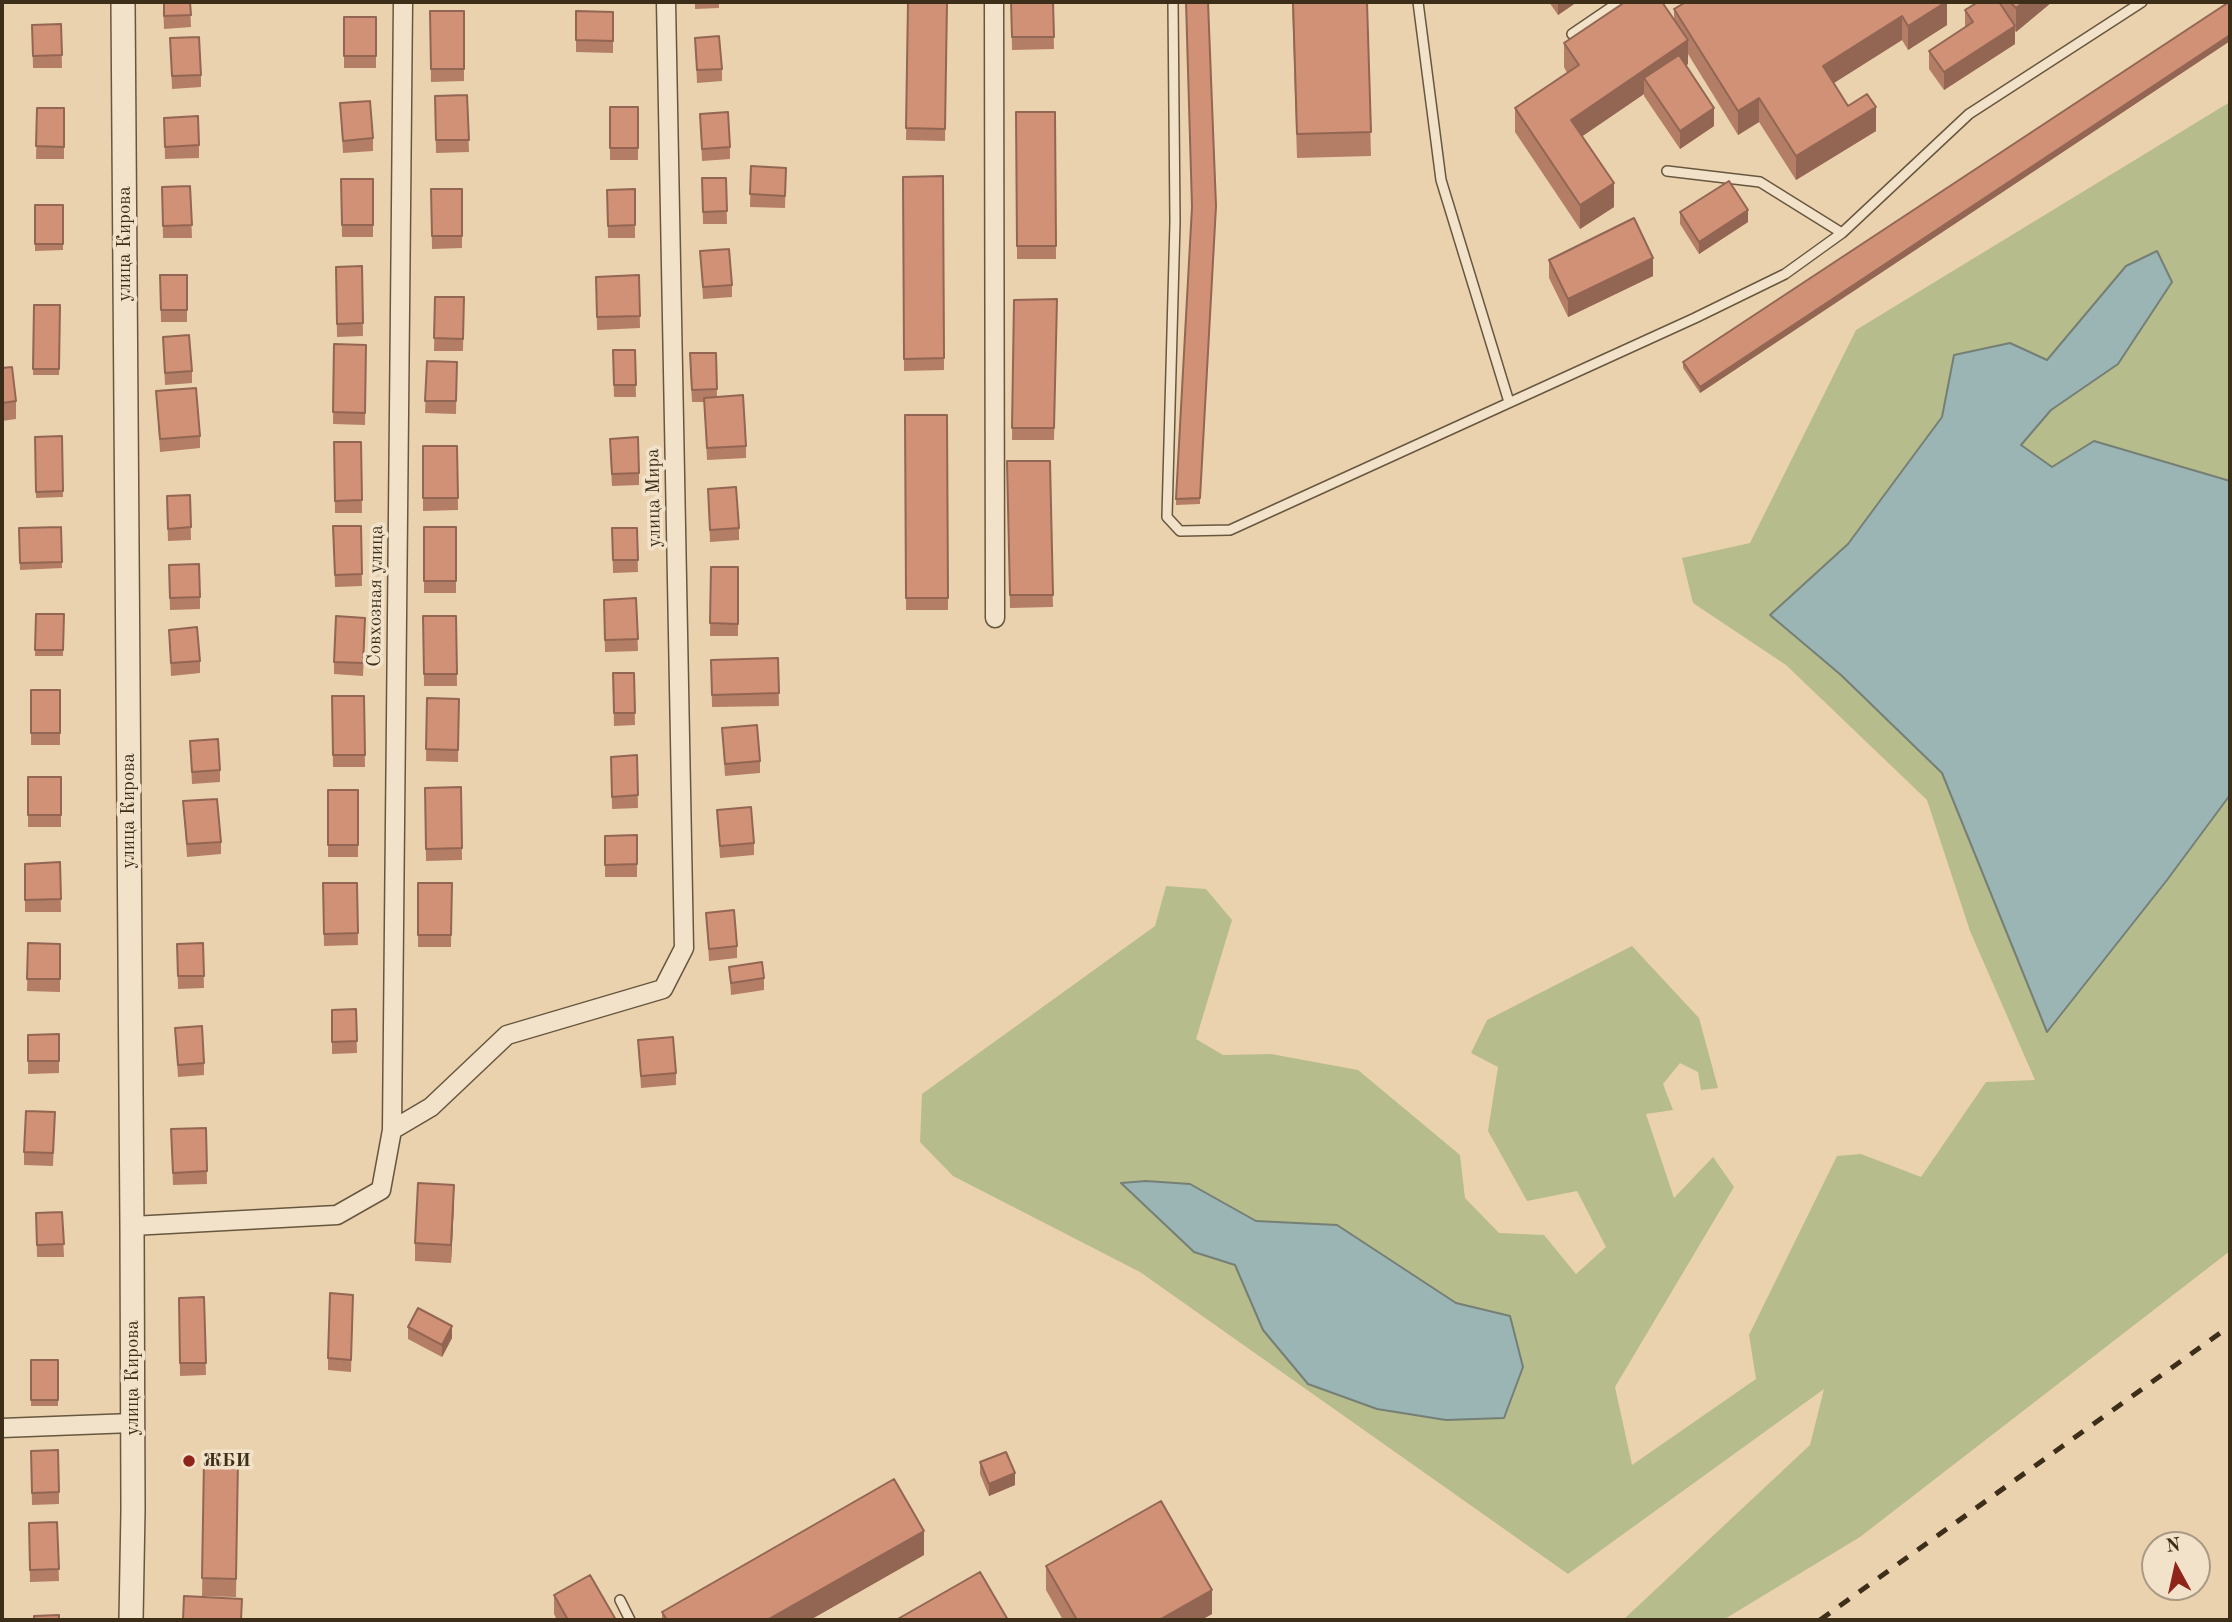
<!DOCTYPE html>
<meta charset="utf-8">
<style>
body{margin:0}
#map{position:relative;width:2232px;height:1622px;overflow:hidden;background:#ebd2ae;font-family:"Old Standard TT",serif}
canvas{display:block}
.frame{position:absolute;inset:0;border:4px solid #3d2e1a;pointer-events:none}
.north{position:absolute;left:2141px;top:1531px;width:70px;height:70px;box-sizing:border-box;background:#f2e2ca;border:2px solid #aa9a84;border-radius:50%;rotate:352deg;font-size:19px;font-weight:700;line-height:28px;text-align:center;color:#3d2e1a}
.north::after{content:'';display:block;margin:auto;width:24px;height:32px;background:#8f2418;clip-path:polygon(50% 0,100% 100%,50% 72%,0 100%)}
</style>
<div id="map">
<canvas width="2232" height="1622"></canvas>
<div class="frame"></div>
<div class="north">N</div>
</div>
<script>
const c = document.querySelector('canvas').getContext('2d');
c.lineJoin = 'round';
function fillPath(path, color) { c.fillStyle = color; c.fill(path, 'evenodd'); }
const poly = rows => new Path2D(rows.map(r => 'M' + r).join(''));
function stroke(path, color, width, dash) { c.strokeStyle = color; c.lineWidth = width; c.lineCap = dash ? 'butt' : 'round'; c.setLineDash(dash || []); c.stroke(path); }
function label(font, color, halo, rows, align = 'center') {
  c.font = font + ' "Old Standard TT",serif'; c.lineWidth = 7; c.setLineDash([]); c.textBaseline = 'middle'; c.strokeStyle = halo; c.fillStyle = color; for (const [text, x, y, turn = 0] of rows) {
    c.save(); c.translate(x, y); c.rotate((+turn || 0) * Math.PI / 180); c.textAlign = isNaN(turn) ? turn : align; if (halo) c.strokeText(text, 0, 0); c.fillText(text, 0, 0); c.restore();
  }
}
const green = poly([
 [2230,102,2230,481,2094,441,2052,467,2021,445,2051,410,2118,364,2172,282,2156,251,2126,266,2047,360,2010,343,1954,355,1942,417,1848,544,1771,615,1841,675,1942,773,2047,1032,2167,880,2230,795,2230,1251,1860,1537,1723,1620,1623,1620,1810,1445,1824,1389,1568,1574,1140,1272,953,1176,920,1142,922,1094,1155,926,1166,886,1206,889,1232,920,1196,1039,1223,1055,1271,1054,1358,1070,1460,1155,1465,1198,1499,1233,1544,1235,1576,1274,1606,1247,1577,1191,1527,1201,1488,1131,1498,1067,1471,1053,1487,1020,1632,946,1699,1018,1718,1088,1701,1090,1698,1072,1680,1063,1663,1084,1673,1110,1646,1114,1674,1198,1713,1157,1734,1187,1615,1387,1632,1465,1756,1379,1749,1335,1837,1156,1861,1154,1921,1177,1986,1082,2035,1080,1970,931,1927,800,1786,665,1693,603,1682,558,1750,543,1856,330],
 [1190,1184,1256,1221,1337,1225,1456,1303,1510,1316,1263,1330,1235,1265,1194,1252]
]);
const water = poly([
 [2157,251,2172,282,2118,364,2051,410,2021,445,2052,467,2094,441,2230,481,2230,795,2167,880,2047,1032,1942,773,1841,675,1770,615,1848,544,1942,417,1954,355,2010,343,2047,360,2126,266,2157,251],
 [1146,1181,1190,1184,1256,1221,1337,1225,1456,1303,1510,1316,1523,1367,1504,1418,1446,1420,1377,1409,1308,1384,1263,1330,1235,1265,1194,1252,1121,1183,1146,1181]
]);
const service = poly([
 [1173,2,1175,222,1167,517,1180,531,1230,530,1695,318,1785,274,1842,233,1969,114,2142,2],
 [1418,2,1441,180,1509,402],
 [1572,34,1619,2],
 [1667,171,1760,182,1842,233],
 [620,1600,630,1620]
]);
const minor = poly([
 [994,2,995,618],
 [392,1130,431,1107,507,1035,663,989,684,948,666,2],
 [132,1226,337,1215,381,1190,392,1130,403,2],
 [2,1428,132,1423]
]);
const tertiary = poly([
 [123,2,132,1226,133,1510,131,1620]
]);
const rail = poly([
 [1820,1620,2230,1326]
]);
const wall = poly([
 [163,2,190,2,191,27,164,29],
 [695,2,719,2,719,8,695,9],
 [908,2,947,2,945,141,906,140],
 [1011,2,1053,2,1054,49,1012,50],
 [1208,2,1200,504,1176,505,1176,499],
 [1292,2,1367,2,1371,156,1297,158],
 [1549,2,1577,2,1558,15],
 [1947,2,1947,25,1908,50,1902,40,1833,83,1848,106,1876,131,1796,180,1759,122,1738,135,1688,54,1688,64,1686,65,1714,126,1680,149,1644,96,1644,94,1582,136,1614,207,1580,229,1515,132,1515,108,1567,73,1564,67,1564,43,1674,20,1674,9],
 [1978,2,2052,2,2016,32,2015,31,2015,44,1944,90,1929,69,1929,51,1965,27,1965,10],
 [2230,2,2230,41,1700,393,1683,368,1683,362],
 [430,11,464,11,464,81,431,82],
 [576,11,613,12,613,53,576,52],
 [344,17,376,17,376,68,344,68],
 [61,24,62,68,33,68,32,25],
 [170,38,201,75,201,87,172,89],
 [695,38,722,69,722,81,697,83],
 [467,95,469,152,436,153,435,96],
 [340,103,373,138,373,151,343,153],
 [610,107,638,107,638,160,610,160],
 [37,108,64,108,64,159,36,159],
 [1016,112,1055,112,1056,259,1017,259],
 [700,114,730,147,730,159,702,161],
 [164,118,199,145,199,158,165,159],
 [751,166,786,168,785,208,750,207],
 [943,176,944,370,904,371,903,177],
 [702,178,726,178,727,224,703,224],
 [341,179,373,179,373,237,342,237],
 [190,186,192,238,163,238,162,187],
 [431,189,462,189,462,248,432,249],
 [635,189,635,238,608,238,607,190],
 [35,205,63,205,63,250,35,251],
 [1680,212,1748,222,1699,254,1680,224],
 [700,251,732,285,732,297,703,299],
 [1549,260,1653,276,1568,317,1549,278],
 [362,266,363,336,337,337,336,267],
 [160,275,187,275,187,322,161,322],
 [639,275,640,328,597,330,596,277],
 [435,297,464,297,463,351,434,351],
 [1057,299,1054,440,1012,440,1014,300],
 [34,305,60,305,59,375,33,375],
 [163,337,192,371,192,383,165,385],
 [334,344,366,345,365,425,333,424],
 [635,350,636,397,614,397,613,362],
 [716,353,717,397,746,446,746,458,707,460,704,402,692,402,690,366],
 [427,361,457,362,456,414,425,413],
 [2,368,16,401,16,419,2,421],
 [156,391,200,436,200,448,160,452],
 [905,415,947,415,948,610,906,610],
 [62,436,63,497,36,498,35,437],
 [334,442,361,442,362,513,335,513],
 [423,446,457,446,458,510,423,511],
 [610,451,639,473,639,485,612,486],
 [1007,461,1050,461,1053,607,1010,608],
 [708,489,739,528,739,540,710,542],
 [190,495,191,540,168,541,167,508],
 [333,526,361,526,362,586,335,587],
 [61,527,62,568,20,570,19,528],
 [424,527,456,527,456,593,424,593],
 [612,528,637,528,638,572,613,573],
 [711,567,738,567,738,636,710,636],
 [169,577,200,597,200,609,170,610],
 [636,598,638,651,605,652,604,600],
 [36,614,64,614,63,656,35,656],
 [423,616,456,616,457,686,424,686],
 [169,630,200,661,200,673,171,676],
 [365,630,363,676,334,674,334,662],
 [778,658,779,706,712,707,711,660],
 [613,673,634,673,635,725,614,726],
 [31,690,60,690,60,745,31,745],
 [332,696,364,696,365,767,333,767],
 [427,698,459,699,458,762,426,761],
 [722,728,760,761,760,773,725,776],
 [190,741,220,770,220,782,192,784],
 [637,755,638,808,612,809,611,757],
 [28,777,61,777,61,827,28,827],
 [461,787,462,860,426,861,425,788],
 [328,790,358,790,358,857,328,857],
 [183,801,221,842,221,854,187,857],
 [717,810,754,843,754,855,720,858],
 [637,835,637,877,605,877,605,836],
 [60,862,61,912,25,912,25,864],
 [323,883,357,883,358,945,324,946],
 [418,883,452,883,451,947,418,947],
 [706,913,737,946,737,958,709,961],
 [28,943,60,944,60,992,27,991],
 [203,943,204,988,178,989,177,944],
 [729,967,764,978,764,990,731,995],
 [356,1009,357,1053,332,1054,332,1010],
 [175,1028,204,1063,204,1075,178,1077],
 [28,1035,59,1061,59,1073,28,1074],
 [638,1040,676,1073,676,1085,641,1088],
 [55,1112,53,1166,24,1165,24,1152],
 [206,1128,207,1184,173,1185,171,1129],
 [454,1203,451,1263,415,1261,415,1243],
 [62,1212,64,1257,37,1257,36,1213],
 [204,1297,206,1375,180,1376,179,1298],
 [353,1307,351,1372,328,1370,328,1358],
 [408,1327,452,1338,442,1357,408,1339],
 [31,1360,58,1360,58,1406,31,1406],
 [204,1459,238,1460,236,1597,202,1596],
 [980,1462,1015,1485,989,1496,980,1474],
 [31,1463,59,1492,59,1504,32,1505],
 [57,1522,59,1581,30,1582,29,1523],
 [924,1555,810,1620,662,1620,662,1612],
 [1046,1566,1212,1614,1201,1620,1063,1620,1046,1590],
 [554,1595,616,1620,557,1620,554,1614]
]);
const shadedWall = poly([
 [1558,2,1577,2,1558,15],
 [1947,2,1947,25,1908,50,1908,26],
 [2024,2,2052,2,2016,32,2016,8],
 [1902,16,1902,40,1823,90,1823,66],
 [2015,26,2015,44,1944,90,1944,72],
 [2230,35,2230,41,1700,393,1700,387],
 [1688,40,1688,64,1652,89,1644,78,1644,94,1571,144,1571,120],
 [1759,98,1759,122,1738,135,1738,111],
 [1876,107,1876,131,1796,180,1796,156],
 [1714,108,1714,126,1680,149,1680,131],
 [1614,183,1614,207,1580,229,1580,205],
 [1748,210,1748,222,1699,254,1699,242],
 [1653,258,1653,276,1568,317,1568,299],
 [454,1185,454,1203,451,1263,451,1245],
 [452,1326,452,1338,442,1357,442,1345],
 [1015,1473,1015,1485,989,1496,989,1484],
 [924,1531,924,1555,810,1620,767,1620],
 [1212,1590,1212,1614,1201,1620,1159,1620]
]);
const building = poly([
 [164,2,190,2,191,15,164,16,164,2],
 [908,2,947,2,945,129,906,128,908,2],
 [1011,2,1053,2,1054,37,1012,37,1011,2],
 [1186,2,1208,2,1216,206,1200,498,1176,499,1192,207,1186,2],
 [1293,2,1367,2,1371,132,1297,134,1293,2],
 [1625,2,1662,2,1688,40,1571,120,1614,183,1580,205,1515,108,1579,65,1564,43,1625,2],
 [1686,2,1946,2,1908,26,1902,16,1823,66,1848,106,1867,94,1876,107,1796,156,1759,98,1738,111,1674,9,1686,2],
 [1978,2,1999,2,2015,26,1944,72,1929,51,1973,22,1965,10,1978,2],
 [2010,2,2024,2,2016,8,2010,2],
 [2229,2,2230,2,2230,35,1700,387,1683,362,2229,2],
 [430,11,464,11,464,69,431,69,430,11],
 [576,11,613,12,613,41,576,40,576,11],
 [344,17,376,17,376,56,344,56,344,17],
 [61,24,62,55,33,56,32,25,61,24],
 [719,36,722,69,697,70,695,38,719,36],
 [199,37,201,75,172,76,170,38,199,37],
 [1679,55,1714,108,1680,131,1644,78,1679,55],
 [467,95,469,140,436,140,435,96,467,95],
 [370,101,373,138,343,141,340,103,370,101],
 [610,107,638,107,638,148,610,148,610,107],
 [37,108,64,108,64,147,36,146,37,108],
 [728,112,730,147,702,149,700,114,728,112],
 [1016,112,1055,112,1056,246,1017,246,1016,112],
 [198,116,199,145,165,147,164,118,198,116],
 [751,166,786,168,785,196,750,194,751,166],
 [943,176,944,358,904,359,903,177,943,176],
 [702,178,726,178,727,211,703,212,702,178],
 [341,179,373,179,373,225,342,225,341,179],
 [1729,181,1748,210,1699,242,1680,212,1729,181],
 [190,186,192,225,163,226,162,187,190,186],
 [431,189,462,189,462,236,432,236,431,189],
 [635,189,635,225,608,226,607,190,635,189],
 [35,205,63,205,63,244,35,244,35,205],
 [1634,218,1653,258,1568,299,1549,260,1634,218],
 [729,249,732,285,703,287,700,251,729,249],
 [362,266,363,323,337,324,336,267,362,266],
 [160,275,187,275,187,310,161,310,160,275],
 [639,275,640,316,597,317,596,277,639,275],
 [435,297,464,297,463,339,434,338,435,297],
 [1057,299,1054,428,1012,428,1014,300,1057,299],
 [34,305,60,305,59,369,33,369,34,305],
 [189,335,192,371,165,373,163,337,189,335],
 [334,344,366,345,365,413,333,412,334,344],
 [613,350,635,350,636,385,614,385,613,350],
 [690,353,716,353,717,389,692,390,690,353],
 [427,361,457,362,456,401,425,401,427,361],
 [12,367,16,401,2,403,2,368,12,367],
 [196,388,200,436,160,439,156,391,196,388],
 [743,395,746,446,707,448,704,398,743,395],
 [905,415,947,415,948,598,906,598,905,415],
 [62,436,63,491,36,492,35,437,62,436],
 [638,437,639,473,612,474,610,439,638,437],
 [334,442,361,442,362,500,335,501,334,442],
 [423,446,457,446,458,498,423,498,423,446],
 [1007,461,1050,461,1053,595,1010,595,1007,461],
 [736,487,739,528,710,530,708,489,736,487],
 [190,495,191,527,168,529,167,496,190,495],
 [333,526,361,526,362,574,335,575,333,526],
 [61,527,62,562,20,563,19,528,61,527],
 [424,527,456,527,456,581,424,581,424,527],
 [612,528,637,528,638,560,613,560,612,528],
 [199,564,200,597,170,598,169,565,199,564],
 [711,567,738,567,738,624,710,623,711,567],
 [636,598,638,639,605,640,604,600,636,598],
 [36,614,64,614,63,650,35,650,36,614],
 [336,616,365,618,363,663,334,662,336,616],
 [423,616,456,616,457,674,424,674,423,616],
 [197,627,200,661,171,663,169,630,197,627],
 [778,658,779,693,712,695,711,660,778,658],
 [613,673,634,673,635,713,614,713,613,673],
 [31,690,60,690,60,733,31,733,31,690],
 [332,696,364,696,365,755,333,755,332,696],
 [427,698,459,699,458,750,426,749,427,698],
 [757,725,760,761,725,764,722,728,757,725],
 [218,739,220,770,192,772,190,741,218,739],
 [637,755,638,795,612,797,611,757,637,755],
 [28,777,61,777,61,815,28,815,28,777],
 [461,787,462,848,426,849,425,788,461,787],
 [328,790,358,790,358,845,328,845,328,790],
 [217,799,221,842,187,844,183,801,217,799],
 [751,807,754,843,720,846,717,810,751,807],
 [637,835,637,864,605,865,605,836,637,835],
 [60,862,61,899,25,900,25,864,60,862],
 [323,883,357,883,358,933,324,934,323,883],
 [418,883,452,883,451,935,418,935,418,883],
 [734,910,737,946,709,949,706,913,734,910],
 [28,943,60,944,60,979,27,979,28,943],
 [203,943,204,976,178,976,177,944,203,943],
 [762,962,764,978,731,983,729,967,762,962],
 [356,1009,357,1041,332,1042,332,1010,356,1009],
 [202,1026,204,1063,178,1065,175,1028,202,1026],
 [59,1034,59,1061,28,1061,28,1035,59,1034],
 [673,1037,676,1073,641,1076,638,1040,673,1037],
 [26,1111,55,1112,53,1153,24,1152,26,1111],
 [206,1128,207,1171,173,1173,171,1129,206,1128],
 [418,1183,454,1185,451,1245,415,1243,418,1183],
 [62,1212,64,1244,37,1245,36,1213,62,1212],
 [330,1293,353,1295,351,1360,328,1358,330,1293],
 [204,1297,206,1363,180,1363,179,1298,204,1297],
 [418,1308,452,1326,442,1345,408,1327,418,1308],
 [31,1360,58,1360,58,1400,31,1400,31,1360],
 [58,1450,59,1492,32,1493,31,1451,58,1450],
 [1006,1452,1015,1473,989,1484,980,1462,1006,1452],
 [204,1459,238,1460,236,1579,202,1578,204,1459],
 [894,1479,924,1531,767,1620,667,1620,662,1612,894,1479],
 [1161,1501,1212,1590,1159,1620,1077,1620,1046,1566,1161,1501],
 [57,1522,59,1569,30,1570,29,1523,57,1522],
 [980,1572,1008,1620,896,1620,980,1572],
 [590,1575,616,1620,568,1620,554,1595,590,1575],
 [184,1596,242,1599,241,1620,183,1620,184,1596],
 [59,1615,59,1620,34,1620,34,1616,59,1615]
]);
const markers = [
 [189,1461,7,"#8f2418"]
];
const streetNames = [
 ["улица Кирова",125,244,-90],
 ["улица Мира",654,498,-91],
 ["Совхозная улица",376,596,-89],
 ["улица Кирова",129,811,-90],
 ["улица Кирова",133,1378,-90]
];
const poiNames = [
 ["ЖБИ",203,1461]
];
fillPath(green, '#b6bc8b');
fillPath(water, '#9bb5b4');
stroke(water, '#757f76', 2);
stroke(service, '#68573f', 12);
stroke(minor, '#68573f', 21);
stroke(tertiary, '#68573f', 26);
stroke(service, '#f2e2ca', 9);
stroke(minor, '#f2e2ca', 18);
stroke(tertiary, '#f2e2ca', 23);
stroke(rail, '#3d2e1a', 5, [12, 12]);
fillPath(wall, '#b47d65');
fillPath(shadedWall, '#926653');
fillPath(building, '#d19176');
stroke(building, '#926653', 2);
for (const [x, y, r, color] of markers) { const dot = new Path2D(); dot.arc(x, y, r, 0, 2 * Math.PI); c.fillStyle = color; c.fill(dot); stroke(dot, '#f2e2ca', 2.5); }
label('19px', '#3d2e1a', '#f2e2ca', streetNames);
label('bold 19px', '#3d2e1a', '#f2e2ca', poiNames, 'left');
</script>
